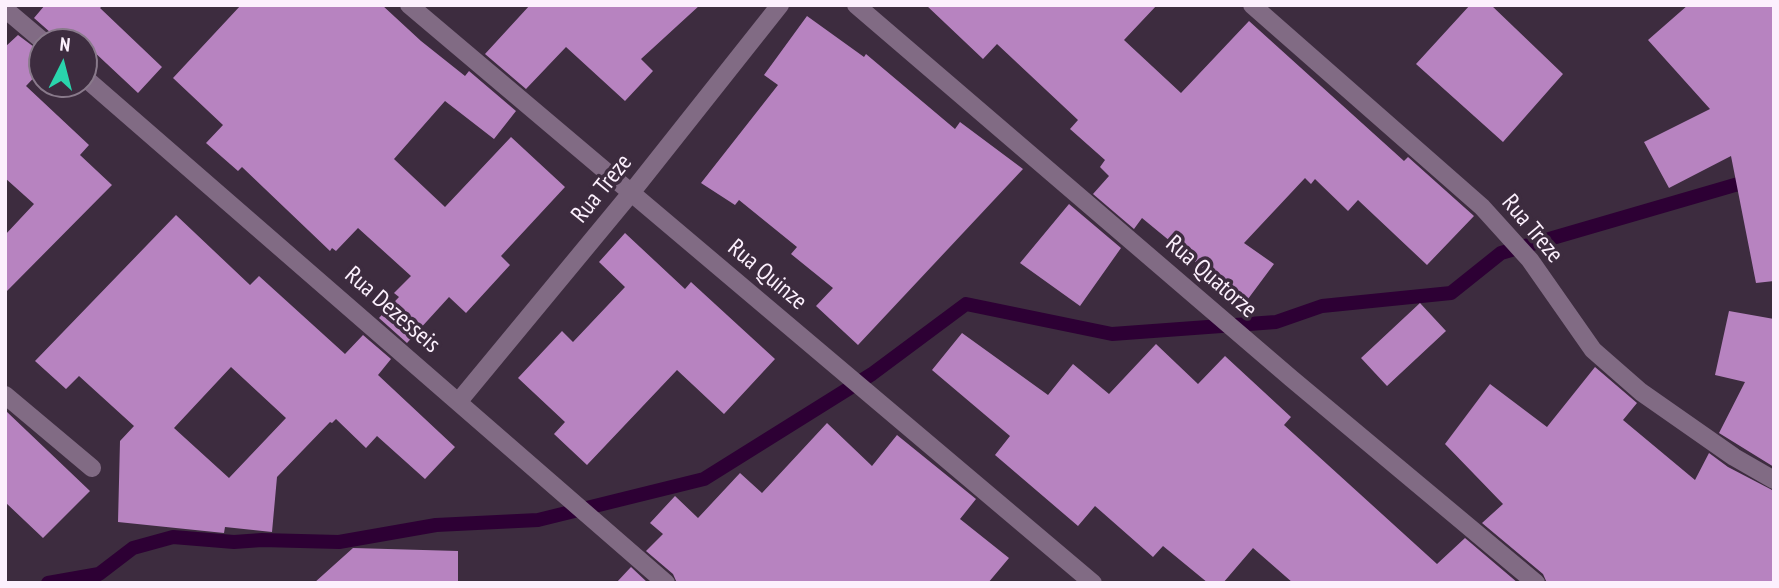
<!DOCTYPE html>
<style>
body{margin:0}
#map{position:relative;width:1779px;height:588px;overflow:hidden;background:#3d2c3f;font-family:"PT Sans Narrow",sans-serif}
canvas{display:block}
.frame{position:absolute;inset:0;border:7px solid #fcf0fd;pointer-events:none}
.north{position:absolute;left:28px;top:28px;width:70px;height:70px;box-sizing:border-box;background:#3d2c3f;border:2px solid #897a8b;border-radius:50%;rotate:6deg;font-size:19px;font-weight:700;line-height:28px;text-align:center;color:#fcf0fd}
.north::after{content:'';display:block;margin:auto;width:24px;height:32px;background:#2ad5ac;clip-path:polygon(50% 0,100% 100%,50% 72%,0 100%)}
</style>
<div id="map">
<canvas width="1779" height="588"></canvas>
<div class="frame"></div>
<div class="north">N</div>
</div>
<script>
const ctx = document.querySelector('canvas').getContext('2d');
ctx.lineJoin = 'round';
function shape(rows) {
  const path = new Path2D();
  for (const r of rows) {
    path.moveTo(r[0], r[1]);
    for (let i = 2; i < r.length; i += 2) path.lineTo(r[i], r[i + 1]);
  }
  return path;
}
function stroke(path, color, width, dash) {
  ctx.strokeStyle = color;
  ctx.lineWidth = width;
  ctx.lineCap = dash ? 'butt' : 'round';
  ctx.setLineDash(dash || []);
  ctx.stroke(path);
}
function fill(path, color) {
  ctx.fillStyle = color;
  ctx.fill(path, 'evenodd');
}
function write(font, color, halo, rows, align = 'center') {
  ctx.font = font + ' "PT Sans Narrow",sans-serif';
  ctx.lineWidth = 7;
  ctx.setLineDash([]);
  ctx.textBaseline = 'middle';
  ctx.strokeStyle = halo;
  ctx.fillStyle = color;
  for (const [text, x, y, turn = 0] of rows) {
    ctx.save();
    ctx.translate(x, y);
    ctx.rotate((+turn || 0) * Math.PI / 180);
    ctx.textAlign = isNaN(turn) ? turn : align;
    if (halo) ctx.strokeText(text, 0, 0);
    ctx.fillText(text, 0, 0);
    ctx.restore();
  }
}
stroke(shape([
 [48,583,99,574,133,548,173,537,234,542,262,540,339,542,436,525,538,520,704,479,872,374,966,304,1112,334,1276,322,1322,306,1451,293,1501,253,1752,180]
]), '#2d0034', 14);
fill(shape([
 [45,5,103,5,100,8,162,67,138,93,75,34,68,42,55,42,51,33,34,18],
 [241,5,382,5,421,41,465,76,469,71,516,111,494,139,445,101,394,159,445,207,511,137,565,187,501,256,510,265,466,313,449,297,407,343,379,318,399,297,394,293,411,276,358,228,336,251,332,248,330,251,242,167,238,171,206,143,223,125,173,78],
 [530,5,700,5,641,59,653,71,625,101,566,47,526,89,485,54],
 [926,5,1157,5,1124,40,1181,93,1249,21,1404,161,1408,157,1474,216,1427,265,1358,200,1348,211,1315,179,1311,184,1305,178,1244,243,1274,264,1245,303,1142,218,1134,229,1093,194,1109,176,1100,167,1105,160,1070,129,1078,120,997,44,983,59],
 [1470,5,1491,5,1563,74,1503,142,1416,64],
 [1688,5,1774,5,1774,281,1756,283,1731,156,1669,188,1644,142,1710,109,1648,40],
 [807,16,864,57,866,54,955,129,960,122,1023,169,858,345,816,306,833,288,791,254,797,247,739,200,735,205,701,183,778,85,764,75],
 [18,35,42,53,42,69,26,86,89,145,80,155,112,185,5,293,5,235,34,204,5,178,5,47],
 [1069,204,1121,248,1080,306,1020,263],
 [176,215,250,285,259,276,345,354,363,335,391,359,378,375,455,447,425,479,377,436,366,448,336,419,332,423,330,422,277,477,272,532,225,527,224,533,118,522,120,441,134,426,79,376,66,389,35,361],
 [231,367,286,418,229,478,174,428],
 [625,233,685,289,691,282,775,359,724,414,677,370,587,465,554,434,565,422,518,378,562,331,573,342,625,287,599,262],
 [1420,303,1446,331,1387,386,1361,358],
 [1729,311,1774,319,1774,467,1719,433,1745,382,1715,375],
 [962,333,1048,395,1073,364,1109,394,1156,344,1198,384,1225,356,1291,417,1284,425,1437,564,1465,538,1518,583,1293,583,1253,548,1223,583,1208,583,1163,546,1153,557,1095,506,1078,526,995,455,1010,436,932,370],
 [1595,367,1637,403,1623,420,1695,480,1709,453,1728,467,1774,491,1774,583,1547,583,1543,574,1482,523,1503,504,1445,444,1490,384,1547,427],
 [6,411,90,491,43,538,5,502],
 [827,423,872,466,897,435,976,499,960,519,1009,558,988,583,677,583,673,574,646,551,663,534,650,523,675,496,698,518,740,473,762,493],
 [353,548,458,551,458,583,314,583],
 [631,567,648,583,616,583]
]), '#b783c0');
stroke(shape([
 [409,5,1093,583],
 [856,5,1292,379,1536,583],
 [1252,5,1482,207,1530,260,1593,350,1641,392,1734,457,1774,480],
 [5,9,44,42],
 [84,77,666,583],
 [5,395,92,468],
 [459,401,631,193,780,5]
]), '#816b84', 18);
write('24px', '#fcf0fd', '#3d2c3f', [
 ["Rua Treze",602,189,-51],
 ["Rua Treze",1532,229,50],
 ["Rua Quinze",767,275,40],
 ["Rua Quatorze",1211,277,41],
 ["Rua Dezesseis",392,310,41]
]);
</script>
